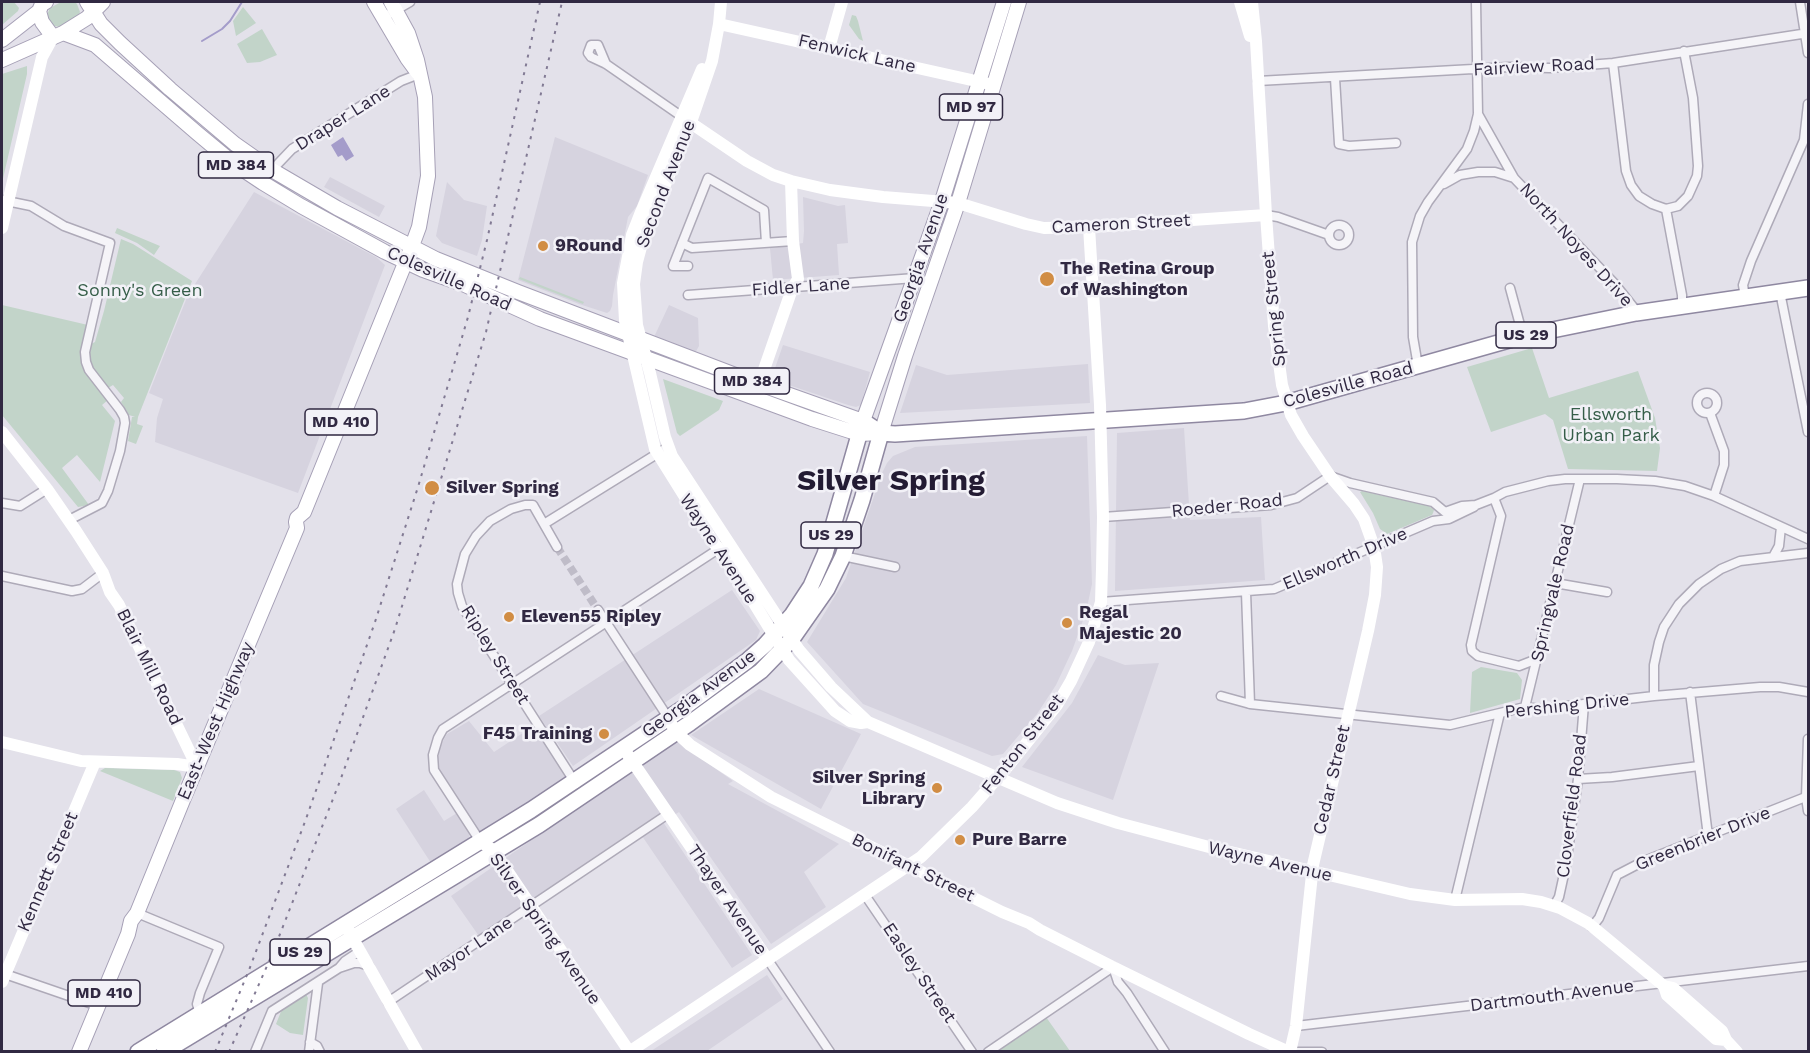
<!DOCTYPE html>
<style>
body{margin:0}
#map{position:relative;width:1810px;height:1053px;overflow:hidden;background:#e3e1ea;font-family:"Work Sans",sans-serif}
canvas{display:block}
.frame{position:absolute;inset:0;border:3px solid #312942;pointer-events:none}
</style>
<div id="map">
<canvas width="1810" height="1053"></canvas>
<div class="frame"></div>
</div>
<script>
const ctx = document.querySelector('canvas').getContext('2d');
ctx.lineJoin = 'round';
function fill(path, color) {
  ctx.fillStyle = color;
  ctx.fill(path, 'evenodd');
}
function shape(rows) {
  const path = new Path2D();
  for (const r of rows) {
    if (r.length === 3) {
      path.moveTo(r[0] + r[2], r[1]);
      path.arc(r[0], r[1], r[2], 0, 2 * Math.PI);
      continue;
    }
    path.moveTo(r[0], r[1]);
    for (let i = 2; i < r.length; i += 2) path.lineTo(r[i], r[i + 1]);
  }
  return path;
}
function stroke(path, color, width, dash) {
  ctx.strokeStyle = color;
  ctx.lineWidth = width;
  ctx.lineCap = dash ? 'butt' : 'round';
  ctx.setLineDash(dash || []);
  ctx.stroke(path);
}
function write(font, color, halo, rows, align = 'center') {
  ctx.font = font + ' "Work Sans",sans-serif';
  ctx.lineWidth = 5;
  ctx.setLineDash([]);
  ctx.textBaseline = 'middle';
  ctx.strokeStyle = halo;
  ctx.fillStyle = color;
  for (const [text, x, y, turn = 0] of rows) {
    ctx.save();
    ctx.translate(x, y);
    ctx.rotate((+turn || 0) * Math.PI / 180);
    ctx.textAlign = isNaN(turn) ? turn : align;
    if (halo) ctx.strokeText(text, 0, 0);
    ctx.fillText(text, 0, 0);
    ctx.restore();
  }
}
fill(shape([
 [555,137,648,175,637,206,628,217,613,295,612,306,610,311,607,313,579,304,518,280],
 [330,177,385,206,379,217,324,187],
 [447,182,464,200,487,206,482,240,477,256,442,243,436,236],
 [254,192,376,257,385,265,298,493,155,442,157,418,163,399,149,393,171,337,188,295],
 [803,197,838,206,845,205,848,243,837,244,839,275,773,280,770,248,803,243,804,231],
 [669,305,698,318,699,346,695,353,654,337],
 [783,345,870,372,861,405,856,407,848,405,774,380,773,374],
 [1088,364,1090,403,900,413,916,365,947,375],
 [1184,428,1190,520,1261,517,1265,580,1115,591,1117,433],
 [1087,436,1092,584,1086,612,1072,651,1056,685,1037,714,1003,754,992,756,863,704,807,642,846,578,882,473,887,463,893,456,915,447],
 [732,590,760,631,756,640,573,766,539,716],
 [1098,655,1125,665,1159,663,1113,800,1022,767,1072,703],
 [759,689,861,734,821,809,691,735],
 [469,721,494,752,535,725,567,775,566,779,536,799,479,833,437,770,439,748,447,734],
 [675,740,733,781,728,784,839,844,804,872,826,907,771,944,679,812,663,822,752,955,732,968,642,836,481,939,451,896],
 [424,790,444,821,457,813,470,834,469,838,431,863,396,809],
 [767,975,783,999,707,1051,651,1051]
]), '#d6d3df');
fill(shape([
 [2,2,14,2,19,8,18,11,2,25],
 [61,2,75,2,77,4,80,12,78,16,60,27,54,26,48,21,46,17,50,8],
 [243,7,256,23,236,36,233,21],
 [852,15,856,16,858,21,863,41,859,39,849,25],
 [262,29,277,55,260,62,247,63,237,44],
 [27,66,27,74,2,183,2,74],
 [117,228,160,246,154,255,137,243,115,233],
 [121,239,133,244,192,281,138,417,137,424,143,426,136,444,128,441,132,417,135,417,129,415,121,402,124,398,113,385,108,388,97,376,90,364,89,352,91,344,95,342,104,311],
 [520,277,584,302,583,304,519,279],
 [2,305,88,325,82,358,84,370,108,400,102,405,115,421,100,482,77,455,62,468,89,505,78,507,2,415],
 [1532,348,1549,398,1638,371,1655,418,1660,448,1657,471,1568,469,1553,420,1545,414,1491,432,1467,367],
 [663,379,723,401,719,410,680,436,677,433],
 [1362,491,1429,506,1434,510,1433,513,1432,515,1387,534,1380,529,1373,513,1360,492],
 [1481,667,1517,673,1522,680,1520,699,1470,713,1472,672],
 [105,768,174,770,180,772,182,778,173,801,100,771],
 [296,990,305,992,308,998,303,1035,290,1033,276,1024,284,1004],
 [1046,1017,1070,1051,996,1052]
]), '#c2d4c9');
fill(shape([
 [343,137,354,156,346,161,342,155,338,157,331,145]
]), '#a49cca');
stroke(shape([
 [202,41,222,29,230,21,242,2]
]), '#a49cca', 2);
stroke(shape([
 [557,547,598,610]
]), '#bfbcc8', 8, [8, 4]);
const street = shape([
 [1800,2,1808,53],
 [384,17,410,2],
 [1613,63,1626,171,1631,185,1639,196,1652,204,1666,209],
 [606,64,598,45,591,45,588,53,591,57,606,64,681,116],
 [1335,78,1339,144,1349,146,1396,143],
 [1258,81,1509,67,1550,68,1613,63,1808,33],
 [1478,114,1514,178,1614,283,1634,308,1636,313],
 [272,170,292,149,401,81,419,74],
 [1444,184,1460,175,1478,172,1495,172,1514,178],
 [2,200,31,206,64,226,110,243,85,352,86,362,89,370,120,410,124,417,125,423,120,451,108,491,102,503,69,520],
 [1666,209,1678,206,1688,196,1697,176,1698,166,1693,98,1684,51],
 [1666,209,1682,295,1682,305],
 [1266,215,1278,217,1329,235],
 [1339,235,10],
 [682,243,692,248,793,241],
 [688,266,673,266,708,178,764,210,766,243],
 [1510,288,1523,336],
 [1780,292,1808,432],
 [688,295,915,278],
 [1745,297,1743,285,1751,261,1804,140,1808,104],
 [1418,366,1413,337,1412,242,1420,216,1428,202,1467,149,1474,131,1478,114,1476,2],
 [1707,403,10],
 [1710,413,1724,451,1724,465,1714,496],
 [1494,498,1501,516,1471,645,1472,651,1478,656,1519,666,1537,659],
 [2,503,20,506,47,489],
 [1103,517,1271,505,1297,498,1330,476,1350,483,1433,502,1445,512,1462,506,1476,505,1494,498,1505,492,1548,481,1565,479,1617,479,1655,481,1685,486,1714,496,1808,539],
 [544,524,668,447],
 [557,547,533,505,525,505,511,509,490,521,476,536,465,554,457,584,458,593,462,606,576,784],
 [843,556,895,567],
 [1773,557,1779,546,1781,527],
 [2,576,72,591,82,589,103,573],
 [1555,583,1607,592],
 [1246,592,1250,704],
 [1101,602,1274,589,1433,521,1449,519,1474,507],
 [598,610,669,719],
 [1690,692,1708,836],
 [1221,696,1250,704,1450,725,1525,707,1540,709,1654,696,1760,687,1779,687,1808,692],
 [1654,696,1654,665,1659,642,1664,627,1679,604,1699,584,1721,569,1740,561,1808,553],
 [1525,707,1580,479],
 [1808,739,1806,797,1808,811],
 [1578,779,1612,777,1699,766],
 [480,841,434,770,433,755,438,738,443,729,723,546],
 [865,895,972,1052],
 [1455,900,1500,713],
 [1554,906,1559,897,1566,865,1578,779,1584,704],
 [137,913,219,947,200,993,197,1004,200,1014],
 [1592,927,1599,918,1617,875,1644,861,1808,796],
 [768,960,830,1052],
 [339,968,345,961,360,951],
 [5,974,98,1006],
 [388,1002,668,814],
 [1296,1026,1808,966],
 [310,1042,317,1046,320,1052],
 [255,1052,272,1011,339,968,354,963,360,963,369,966],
 [309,1052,318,983],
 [988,1052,1113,967,1118,982,1127,993,1165,1052],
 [1297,1052,1322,1052]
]);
const primary = shape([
 [46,2,42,4,39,11,42,22,53,37],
 [87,2,101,24,120,43,170,89,235,144,272,170,337,208,436,259,518,292,759,384,863,421,942,201,1004,2],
 [374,2,407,58,418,73],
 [63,33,95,45,197,133,233,163,263,183,301,206,385,252,423,270,465,285,540,319,812,419,859,434,881,433,905,356,958,203,1019,2],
 [2,40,39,11],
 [2,60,63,33,87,18,103,2],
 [79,1052,128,934,131,921,137,913,183,800,297,528,296,522,297,518,304,512,412,246,419,227,428,176,425,97,417,60,408,33,391,2]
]);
const highway = shape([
 [138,1052,531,810,682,709,747,661,765,645,792,615,811,586,825,554,863,421,881,433,895,434,1244,411,1286,403,1523,336,1636,313,1808,288],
 [164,1052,539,825,690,723,761,671,792,639,827,589,843,556,862,500,881,433]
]);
stroke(street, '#aeaab8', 11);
stroke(primary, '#a6a0b6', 16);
stroke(highway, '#8f88a1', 18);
stroke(street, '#f5f4f8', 8);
stroke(shape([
 [721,2,719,24,712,61,691,122,644,236,637,262,634,284,637,325,650,373,665,437,672,456,799,650,831,687,868,722,1057,803,1118,823,1209,847,1410,894,1455,900,1522,899,1541,902,1560,908,1588,923,1664,986,1673,988,1722,1031,1726,1040,1737,1052],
 [1240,2,1250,36],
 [1252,2,1256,41,1266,215,1274,326,1282,385,1291,415,1303,436,1330,476,1354,504,1364,519,1374,547,1377,567,1375,595,1368,631,1313,865,1296,1026,1290,1052],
 [719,24,994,85],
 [829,48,842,2],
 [702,69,641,212,632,235,623,283,625,321,655,449,710,537,743,585,789,660,835,711,850,721,861,723,868,722],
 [685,119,747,161,773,175,791,181,830,190,883,197,958,203,1026,224,1044,228,1089,227,1266,215],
 [2,228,42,57,53,37],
 [759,384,792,289,798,279,793,241,791,181],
 [2,432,47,489,76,531,103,573,110,592,119,605,197,767],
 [672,725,676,732,690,745,771,797,1002,912,1029,923,1040,930,1113,967,1249,1034,1289,1052],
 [2,742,81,761,177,764,197,767],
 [628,755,768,960],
 [480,841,494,851,629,1051],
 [348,930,417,1052],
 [2,982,95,762],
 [1664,986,1667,995,1716,1039,1726,1040],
 [629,1052,921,857,972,807,1008,766,1057,705,1071,681,1089,642,1101,602,1102,569,1103,517,1100,405,1089,227]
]), '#fff', 12);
stroke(primary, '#fff', 14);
stroke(highway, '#fff', 15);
stroke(shape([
 [215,1052,249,970,306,819,375,622,418,487,468,317,487,240,540,2],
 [229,1052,271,957,340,781,395,629,486,332,562,2]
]), '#827a94', 2, [3, 6]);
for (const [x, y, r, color] of [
 [543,246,6,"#d18d44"],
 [1047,279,8,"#d18d44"],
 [432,488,8,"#d18d44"],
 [509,617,6,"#d18d44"],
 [1067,623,6,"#d18d44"],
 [604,734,6,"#d18d44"],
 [937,788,6,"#d18d44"],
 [960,840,6,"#d18d44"]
]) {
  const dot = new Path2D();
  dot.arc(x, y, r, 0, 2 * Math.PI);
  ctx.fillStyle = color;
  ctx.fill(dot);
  stroke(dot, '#f2f1f7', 2);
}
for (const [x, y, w] of [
 [971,107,63],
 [236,165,75],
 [1526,335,60],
 [752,381,75],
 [341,422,72],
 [831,535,60],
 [300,952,60],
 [104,993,72]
]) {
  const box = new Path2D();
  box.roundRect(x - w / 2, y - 13, w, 26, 4.5);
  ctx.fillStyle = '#f2f1f7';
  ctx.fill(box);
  stroke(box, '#312942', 1.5);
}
write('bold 16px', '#312942', null, [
 ["MD 97",971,107],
 ["MD 384",236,165],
 ["US 29",1526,335],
 ["MD 384",752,381],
 ["MD 410",341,422],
 ["US 29",831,535],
 ["US 29",300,952],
 ["MD 410",104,993]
]);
write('18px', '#312942', '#f2f1f7', [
 ["Fenwick Lane",857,54,13],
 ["Fairview Road",1534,67,-3],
 ["Draper Lane",343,118,-32],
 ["Second Avenue",666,184,-69],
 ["Cameron Street",1121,224,-3],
 ["North Noyes Drive",1576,245,48],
 ["Georgia Avenue",921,258,-71],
 ["Colesville Road",449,279,24],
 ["Fidler Lane",801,287,-4],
 ["Spring Street",1274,309,-96],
 ["Colesville Road",1348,385,-15],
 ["Roeder Road",1227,506,-6],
 ["Wayne Avenue",718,549,57],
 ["Ellsworth Drive",1345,559,-23],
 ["Springvale Road",1553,593,-77],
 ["Ripley Street",495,655,58],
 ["Blair Mill Road",149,667,64],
 ["Georgia Avenue",699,694,-36],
 ["Pershing Drive",1567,706,-6],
 ["East-West Highway",216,721,-67],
 ["Fenton Street",1023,744,-52],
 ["Cedar Street",1332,780,-77],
 ["Cloverfield Road",1572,806,-83],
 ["Greenbrier Drive",1703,839,-22],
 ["Wayne Avenue",1270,862,13],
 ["Bonifant Street",913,868,26],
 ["Kennett Street",48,872,-67],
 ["Thayer Avenue",727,900,56],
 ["Silver Spring Avenue",545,929,55],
 ["Mayor Lane",469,949,-34],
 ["Easley Street",919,973,56],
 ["Dartmouth Avenue",1552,996,-7]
]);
write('bold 18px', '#312942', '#f2f1f7', [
 ["9Round",555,246],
 ["The Retina Group",1060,269],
 ["of Washington",1060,290],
 ["Silver Spring",446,488],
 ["Regal",1079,613],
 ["Majestic 20",1079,634],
 ["Eleven55 Ripley",521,617],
 ["F45 Training",592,734,"right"],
 ["Silver Spring",925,778,"right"],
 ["Library",925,799,"right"],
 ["Pure Barre",972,840]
], 'left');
write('18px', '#365e49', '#f2f1f7', [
 ["Sonny's Green",140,291],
 ["Ellsworth",1611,415],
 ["Urban Park",1611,436]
]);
write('bold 30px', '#231b33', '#f2f1f7', [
 ["Silver Spring",891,481]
]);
</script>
